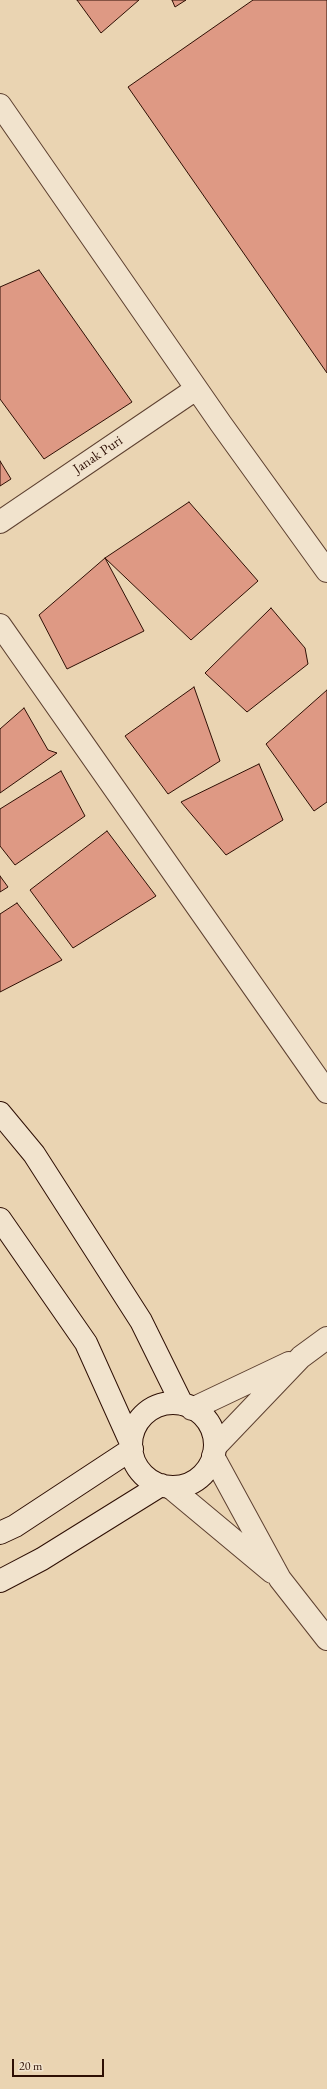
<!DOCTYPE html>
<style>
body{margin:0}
#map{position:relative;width:327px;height:2089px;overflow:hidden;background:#ead4b2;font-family:"EB Garamond",serif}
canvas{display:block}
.scale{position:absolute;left:12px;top:2059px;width:92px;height:18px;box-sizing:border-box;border:2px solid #2e0f04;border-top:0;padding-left:5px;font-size:12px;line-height:14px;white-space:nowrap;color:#2e0f04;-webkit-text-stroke:3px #f1e3cd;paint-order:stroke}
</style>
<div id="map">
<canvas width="327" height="2089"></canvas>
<div class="scale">20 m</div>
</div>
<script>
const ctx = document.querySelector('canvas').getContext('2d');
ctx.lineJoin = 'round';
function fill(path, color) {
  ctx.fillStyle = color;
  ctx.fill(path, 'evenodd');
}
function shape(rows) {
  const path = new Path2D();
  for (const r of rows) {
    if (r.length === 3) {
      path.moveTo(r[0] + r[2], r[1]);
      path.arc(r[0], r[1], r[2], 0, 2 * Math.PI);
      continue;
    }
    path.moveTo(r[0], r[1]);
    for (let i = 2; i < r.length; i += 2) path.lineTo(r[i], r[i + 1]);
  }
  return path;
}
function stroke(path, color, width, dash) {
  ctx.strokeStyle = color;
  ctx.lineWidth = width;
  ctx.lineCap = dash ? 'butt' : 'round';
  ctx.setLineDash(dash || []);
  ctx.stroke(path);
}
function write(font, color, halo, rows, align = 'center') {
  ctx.font = font + ' "EB Garamond",serif';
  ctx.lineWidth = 3;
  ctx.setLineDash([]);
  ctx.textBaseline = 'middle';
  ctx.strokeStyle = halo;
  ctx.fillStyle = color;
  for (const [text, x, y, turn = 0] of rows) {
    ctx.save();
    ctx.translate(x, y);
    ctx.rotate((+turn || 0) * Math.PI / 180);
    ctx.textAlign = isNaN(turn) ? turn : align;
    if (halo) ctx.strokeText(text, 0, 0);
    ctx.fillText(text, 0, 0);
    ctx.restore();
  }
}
const building = shape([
 [77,0,139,0,101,33,77,0],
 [172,0,186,0,175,7,172,0],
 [253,0,327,0,327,373,128,87,253,0],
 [39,270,132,402,44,459,0,399,0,287,39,270],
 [0,461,11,479,0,486,0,461],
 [189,502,258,581,191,640,105,558,189,502],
 [105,558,144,631,67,669,39,615,105,558],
 [271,608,305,648,308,664,247,712,205,673,271,608],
 [194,687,220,761,168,794,125,736,194,687],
 [327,690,327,802,314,811,266,744,327,690],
 [24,708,48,750,57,753,0,793,0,729,24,708],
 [259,764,283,820,226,855,181,802,259,764],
 [61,771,85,816,15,865,0,846,0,809,61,771],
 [107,831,156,896,73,948,30,890,107,831],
 [0,876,8,887,0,892,0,876],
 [17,903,62,960,0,992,0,914,17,903]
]);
fill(building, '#de9984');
stroke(building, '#2e0f04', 1);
const street = shape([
 [0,105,221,424,327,571],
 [0,522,196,389],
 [0,625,327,1092],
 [192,1409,289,1363],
 [215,1447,301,1357,327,1338],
 [213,1456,280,1579,327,1639],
 [170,1487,272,1572]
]);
const secondary = shape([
 [0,1113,34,1154,141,1321,182,1404],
 [0,1219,86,1343,131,1443],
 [173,1445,42],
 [0,1533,15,1526,132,1449],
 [0,1581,42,1559,161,1485]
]);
stroke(street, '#5d4030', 24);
stroke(secondary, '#2e0f04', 24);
stroke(street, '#f1e3cd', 22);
stroke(secondary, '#f1e3cd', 22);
write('14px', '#2e0f04', '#f1e3cd', [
 ["Janak Puri",98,455,-34]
]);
</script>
